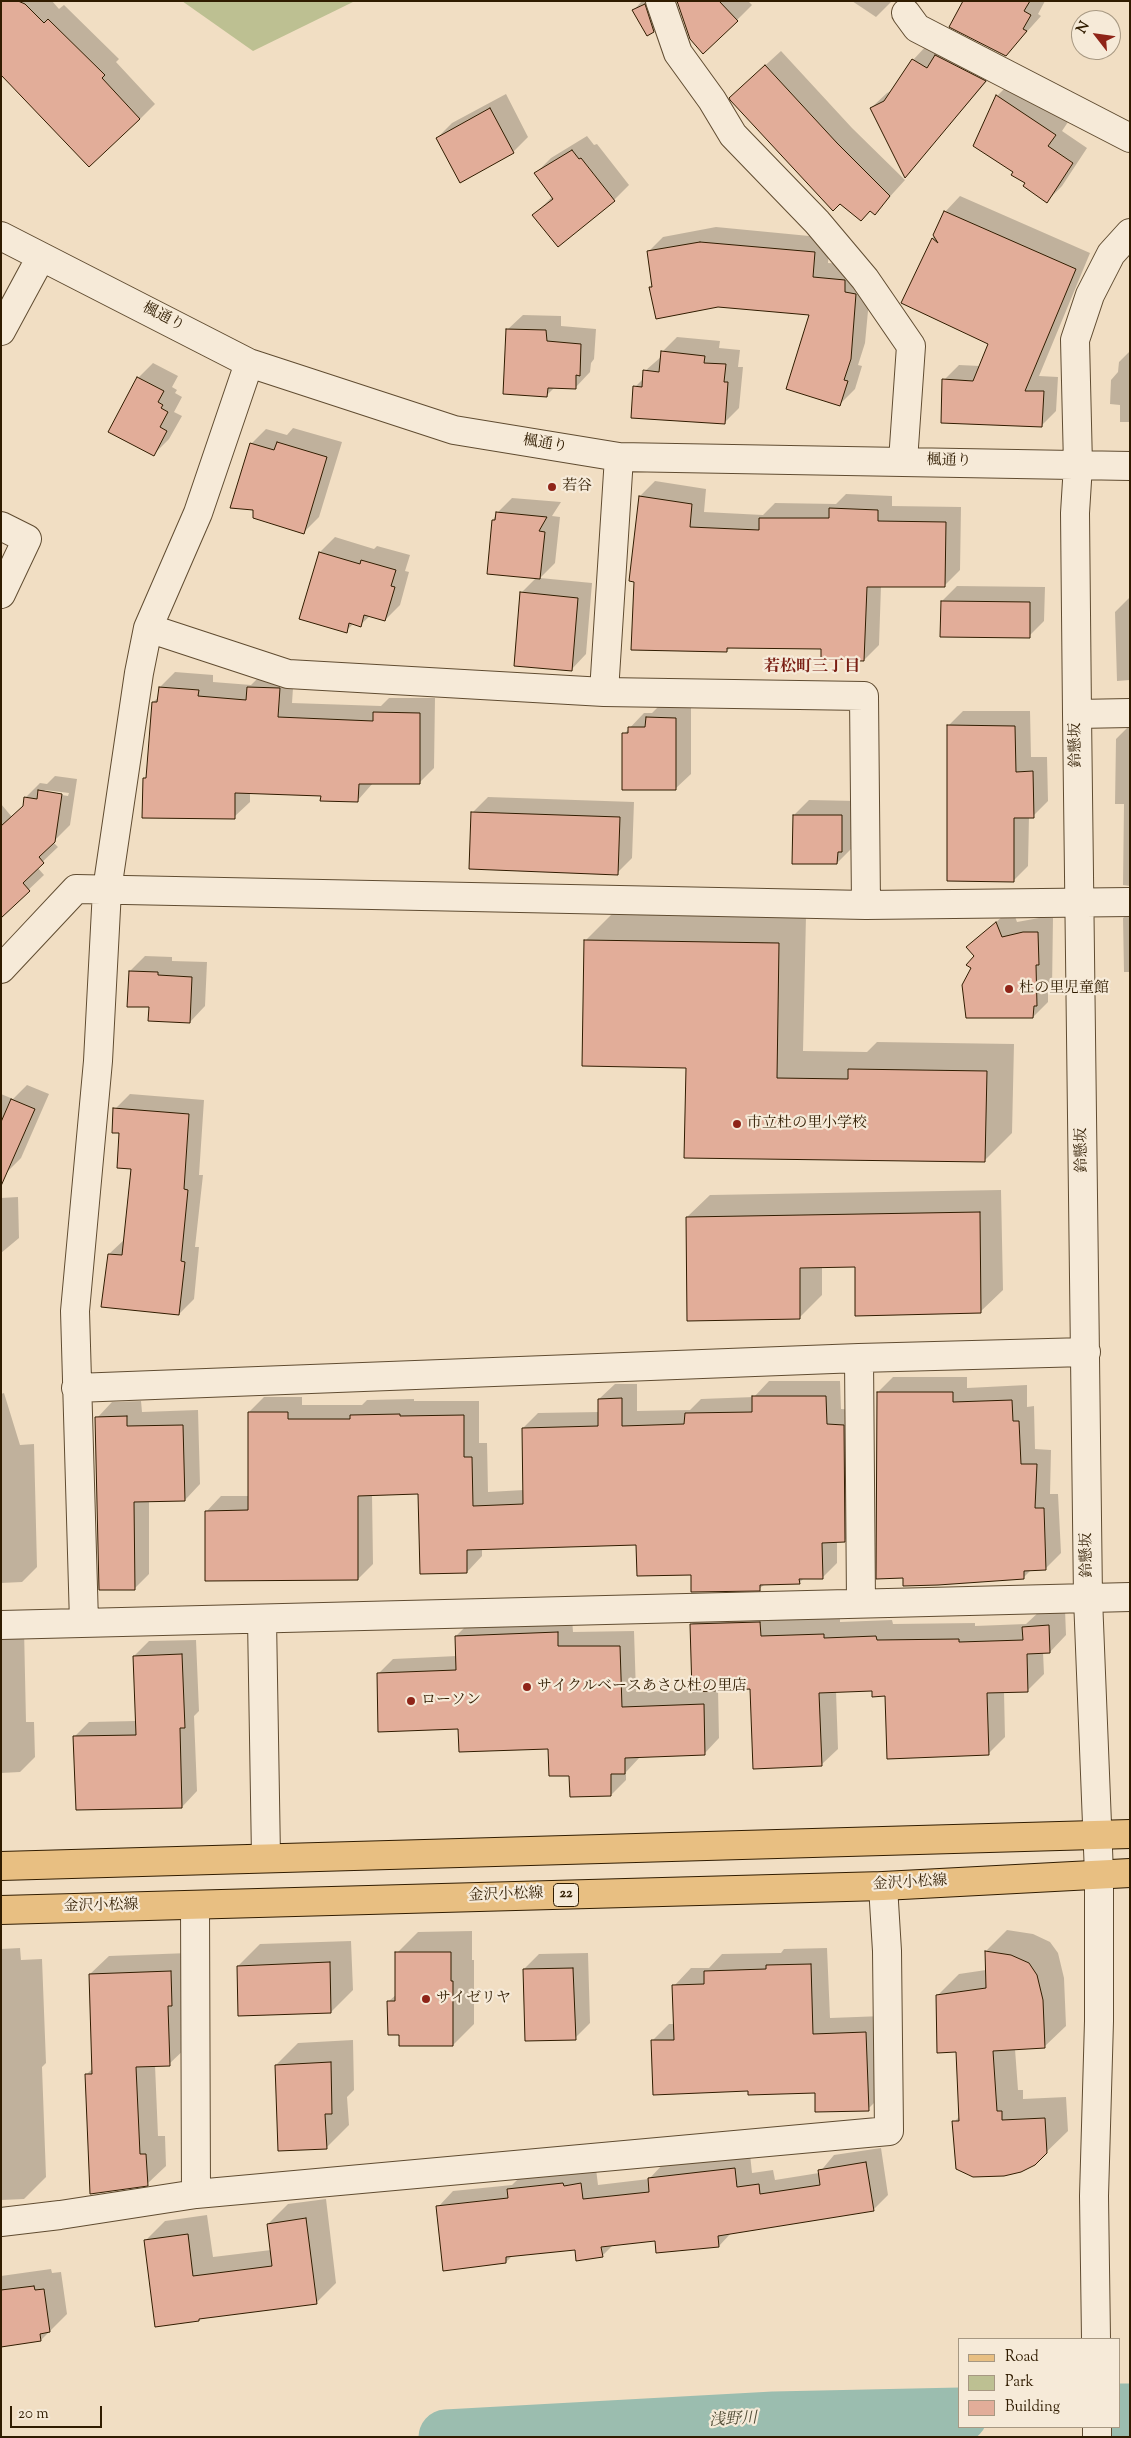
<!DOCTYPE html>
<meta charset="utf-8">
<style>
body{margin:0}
#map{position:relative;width:1131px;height:2438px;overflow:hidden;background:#f1dec3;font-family:"Sorts Mill Goudy",serif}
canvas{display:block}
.frame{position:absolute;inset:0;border:2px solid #301c00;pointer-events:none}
.legend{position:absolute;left:958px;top:2338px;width:162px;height:90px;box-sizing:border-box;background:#f6ead8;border:1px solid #a79882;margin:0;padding:6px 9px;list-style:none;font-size:15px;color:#301c00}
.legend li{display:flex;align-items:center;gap:10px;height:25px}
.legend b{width:25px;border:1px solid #a79882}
.north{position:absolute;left:1071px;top:10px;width:50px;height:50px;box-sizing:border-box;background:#f6ead8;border:1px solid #a79882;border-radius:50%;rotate:300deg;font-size:14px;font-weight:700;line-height:20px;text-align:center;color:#301c00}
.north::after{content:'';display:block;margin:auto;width:18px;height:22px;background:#8f2418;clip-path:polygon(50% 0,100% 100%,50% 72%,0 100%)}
.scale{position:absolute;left:10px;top:2406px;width:92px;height:22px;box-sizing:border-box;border:2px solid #301c00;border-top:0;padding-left:6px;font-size:15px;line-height:18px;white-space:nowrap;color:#301c00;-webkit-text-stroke:4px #f6ead8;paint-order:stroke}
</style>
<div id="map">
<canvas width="1131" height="2438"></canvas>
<div class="frame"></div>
<ul class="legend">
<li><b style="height:6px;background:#e8bf82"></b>Road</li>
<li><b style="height:14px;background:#bdc092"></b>Park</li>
<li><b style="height:14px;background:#e2ad99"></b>Building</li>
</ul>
<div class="north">N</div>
<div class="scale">20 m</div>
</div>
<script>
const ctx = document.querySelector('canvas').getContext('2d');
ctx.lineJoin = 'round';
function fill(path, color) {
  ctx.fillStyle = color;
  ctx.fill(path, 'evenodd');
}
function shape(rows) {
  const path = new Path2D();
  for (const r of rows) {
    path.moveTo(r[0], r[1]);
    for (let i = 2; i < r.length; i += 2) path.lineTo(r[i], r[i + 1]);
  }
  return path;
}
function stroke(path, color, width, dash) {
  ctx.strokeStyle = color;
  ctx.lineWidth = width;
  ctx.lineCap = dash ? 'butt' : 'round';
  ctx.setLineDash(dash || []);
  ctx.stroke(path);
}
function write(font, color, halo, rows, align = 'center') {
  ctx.font = font + ' "Sorts Mill Goudy","Noto Serif JP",serif';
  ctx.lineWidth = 4.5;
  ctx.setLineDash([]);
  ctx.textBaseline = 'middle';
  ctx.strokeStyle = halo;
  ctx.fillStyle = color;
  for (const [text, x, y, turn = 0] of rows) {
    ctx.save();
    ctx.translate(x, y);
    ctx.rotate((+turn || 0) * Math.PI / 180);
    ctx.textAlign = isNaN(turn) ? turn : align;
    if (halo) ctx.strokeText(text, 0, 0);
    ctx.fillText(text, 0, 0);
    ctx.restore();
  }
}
fill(shape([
 [182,1,355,1,253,51]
]), '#bdc092');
fill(shape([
 [1,1,52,1,59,9,64,5,119,59,116,62,155,104,140,119],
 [642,1,664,1,669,16,653,31,634,10],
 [677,1,748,1,752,5,737,20,691,39],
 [852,1,892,1,876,17],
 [965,1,1045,1,1038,14,1041,16,1006,55],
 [928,44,1000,66,905,176,871,108,887,93,893,90,913,60],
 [781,51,852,128,905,180,875,213,871,210,861,220,746,83],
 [1012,81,1070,119,1062,131,1087,148,1062,186,1047,201,1015,172,997,96],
 [506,94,528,137,513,152,437,138,452,123],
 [587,136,594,145,597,144,629,185,614,200,534,215,553,196,536,173,551,158],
 [960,196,1090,253,1039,376,1058,377,1056,411,1041,426,944,380,959,365,980,366,989,343,902,303,945,212],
 [716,227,830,238,828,263,860,265,871,279,865,343,858,365,862,366,855,389,840,404,811,314,650,288,653,285,648,252,663,237],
 [523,315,561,316,561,326,596,329,594,359,591,363,590,372,575,388,555,387,547,395,507,330],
 [677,337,720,341,719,348,740,350,738,367,743,367,739,408,724,423,635,387,644,378,645,371,662,356,662,352],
 [1130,351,1130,422,1120,422,1120,405,1110,404,1111,380,1118,372,1119,362],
 [153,363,178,376,172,387,177,390,175,393,182,397,174,412,182,416,169,439,154,454,138,378],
 [293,428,342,442,319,517,304,532,251,444,266,429,287,435],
 [655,481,706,489,704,512,763,515,775,503,836,504,846,494,892,496,892,506,961,507,960,570,945,585,881,586,879,645,864,660,822,647,731,647,727,651,635,580,630,580,640,496],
 [512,498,561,502,552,516,560,517,555,563,540,578,592,583,586,654,571,670,521,593,536,578,493,520,497,513],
 [335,537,374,549,377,546,410,555,405,571,409,572,400,605,385,620,370,616,360,625,354,623,346,631,320,552],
 [957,586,1045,587,1044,621,1029,636,942,601],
 [1130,597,1130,680,1117,681,1115,612],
 [175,672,213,675,213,682,251,685,263,673,294,673,292,703,381,706,389,698,435,698,434,768,419,783,373,783,358,800,322,795,250,792,250,802,234,817,145,779,148,775,153,702,159,697,160,687],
 [662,703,691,703,691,774,675,789,624,734,644,713,652,713],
 [963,711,1030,711,1031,757,1047,757,1048,801,1033,816,1029,816,1028,866,1013,881,948,726],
 [1130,725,1130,886,1123,885,1124,804,1115,804,1116,739],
 [55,776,77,779,70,825,53,842,58,847,37,867,44,875,1,916,1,804,12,817,24,806,25,798,40,783,47,784],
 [45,790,69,793,68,796,43,792],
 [488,797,634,802,632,858,617,873,473,812],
 [809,800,857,801,852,848,837,863,794,815],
 [1012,908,1017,922,1039,918,1053,918,1052,989,1048,993,1048,1002,1033,1017,973,968,976,956,968,947],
 [1130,912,1130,972,1124,972,1123,918],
 [613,913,806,916,803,1051,867,1052,877,1042,1014,1044,1012,1133,985,1160,687,1066,586,940],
 [145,956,172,957,172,961,207,962,205,1006,190,1022,150,1006,130,971],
 [27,1085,49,1094,21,1158,6,1173,1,1171,1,1094,13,1099],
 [130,1094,204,1100,199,1175,203,1175,195,1247,199,1247,194,1299,179,1314,109,1254,125,1239,132,1168,115,1109],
 [1001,1190,1003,1290,980,1312,856,1265,822,1266,822,1295,800,1317,687,1217,710,1195],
 [18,1197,19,1238,1,1253,1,1198],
 [893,1377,967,1377,967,1388,1027,1385,1027,1407,1034,1406,1035,1449,1051,1450,1050,1494,1058,1494,1061,1553,1046,1568,1032,1569,1024,1577,904,1576,878,1392],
 [769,1381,840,1381,841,1409,859,1410,859,1526,844,1541,837,1541,837,1563,822,1578,804,1578,799,1583,765,1584,759,1589,693,1574,637,1544,482,1548,482,1556,467,1572,419,1493,372,1494,373,1564,358,1579,206,1512,221,1496,249,1496,249,1412,264,1397,302,1397,302,1405,362,1405,367,1400,414,1399,414,1401,479,1401,479,1443,487,1443,488,1492,524,1490,523,1428,538,1413,600,1412,599,1399,615,1384,637,1384,637,1411,690,1410,701,1399,754,1397],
 [4,1393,20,1445,34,1444,37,1567,22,1582,1,1583,1,1394],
 [141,1401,142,1412,198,1410,200,1484,185,1500,149,1500,149,1574,134,1589,97,1418,112,1402],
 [777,1606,777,1620,840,1618,840,1622,892,1620,893,1624,975,1623,975,1626,1026,1624,1040,1611,1065,1609,1066,1635,1050,1652,1043,1652,1044,1674,1027,1691,1004,1692,1005,1737,988,1754,873,1689,836,1691,838,1749,821,1765,752,1688,718,1689,719,1738,704,1754,640,1757,626,1772,626,1780,611,1795,570,1774,549,1747,459,1728,378,1674,393,1659,457,1656,456,1636,471,1621,572,1618,573,1632,634,1631,636,1692,693,1690,692,1624,708,1607],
 [24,1628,26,1722,34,1722,35,1757,20,1772,1,1773,1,1629],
 [196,1640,199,1711,194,1716,197,1791,182,1807,74,1737,89,1722,136,1721,134,1656,149,1641],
 [1007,1930,1033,1934,1050,1942,1058,1953,1064,1978,1066,2026,1044,2047,1015,2049,1018,2090,1023,2090,1023,2099,1066,2097,1068,2131,1034,2164,954,2122,960,2116,957,2051,937,1996,959,1974,986,1970,986,1951],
 [472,1931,472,1960,474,1960,474,2024,453,2045,400,2034,389,2001,397,1994,397,1953,418,1932],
 [351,1941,353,1990,331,2012,238,1966,260,1944],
 [20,1948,21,1960,42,1959,46,2063,42,2067,46,2177,24,2199,1,2200,1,1949],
 [827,1948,830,2018,883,2016,885,2092,868,2109,816,2092,749,2090,652,2041,669,2024,675,2024,674,1986,691,1968,709,1968,722,1954,781,1953,784,1949],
 [189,1953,188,2046,169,2064,155,2065,158,2136,165,2136,166,2166,147,2184,86,2075,93,2068,90,1974,109,1956],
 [588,1953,590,2023,575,2038,524,1969,539,1954],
 [353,2040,354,2090,347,2097,349,2125,326,2148,276,2065,298,2043],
 [881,2148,888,2195,873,2210,732,2232,719,2246,656,2239,614,2244,602,2256,576,2248,513,2255,506,2262,438,2207,453,2191,512,2185,523,2174,596,2169,598,2185,649,2179,664,2163,750,2154,752,2173,773,2170,775,2180,819,2173,834,2155],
 [326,2199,336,2283,316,2303,201,2317,199,2320,146,2240,165,2221,207,2215,213,2257,271,2250,268,2224,288,2204],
 [51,2269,52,2273,61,2272,67,2314,41,2340,1,2345,1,2276]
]), '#0003');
stroke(shape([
 [1120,2411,1130,2411],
 [446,2437,774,2419,960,2415]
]), '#9bbdaf', 55);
const building = shape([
 [1,1,18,1,25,4,44,23,48,19,105,75,102,78,140,119,89,167,1,75,1,1],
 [677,1,719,1,738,21,703,54,690,39,677,1],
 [963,1,1030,1,1024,11,1031,15,1023,29,1027,31,1006,56,949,27,963,1],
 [645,4,654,32,647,36,632,10,645,4],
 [935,55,986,81,905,178,870,108,884,101,912,59,927,68,935,55],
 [765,65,837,143,890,196,875,215,870,211,861,221,840,204,833,211,730,100,729,98,765,65],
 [996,95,1056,135,1048,146,1073,163,1047,203,1023,186,1025,183,1011,175,1013,172,973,146,996,95],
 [490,108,514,153,460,183,436,138,490,108],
 [572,150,579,159,581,158,615,201,558,247,532,215,553,199,534,173,572,150],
 [944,211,1076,269,1025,391,1044,391,1042,427,941,423,942,379,973,381,988,344,901,303,932,238,938,243,933,235,944,211],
 [700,242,815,252,813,277,845,280,845,292,856,294,851,359,844,380,848,381,840,406,786,389,809,315,718,307,656,319,649,287,652,287,647,251,700,242],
 [506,329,546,330,547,341,581,344,580,376,576,375,576,389,548,388,547,397,503,394,506,329],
 [661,351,705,356,704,363,726,364,724,382,728,382,725,424,631,418,633,386,642,387,643,370,659,372,661,351],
 [137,377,164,391,158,402,163,405,161,408,168,412,160,427,167,431,154,456,108,432,137,377],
 [277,442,327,457,304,534,253,518,253,510,230,508,250,443,274,450,277,442],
 [639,496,692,504,690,527,759,530,759,518,829,518,829,508,878,510,878,521,946,522,945,587,867,587,864,661,821,660,821,649,727,648,727,652,631,650,634,582,629,581,639,496],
 [496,512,547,517,539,531,545,532,540,579,487,574,492,520,495,520,496,512],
 [319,552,360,564,361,560,396,570,391,586,395,587,385,621,364,615,361,627,349,623,347,633,299,619,319,552],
 [520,592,578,598,572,671,514,666,520,592],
 [941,601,1030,602,1030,638,940,637,941,601],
 [159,687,199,690,198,696,246,700,247,687,280,688,278,717,373,721,373,712,420,713,420,784,359,784,358,802,320,801,321,796,235,793,235,819,142,818,143,778,146,778,152,702,157,702,159,687],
 [646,717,676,718,676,790,622,790,622,733,628,733,628,727,645,727,646,717],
 [947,725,1015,726,1016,772,1033,771,1034,818,1014,818,1014,882,947,881,947,725],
 [38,790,62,794,55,842,39,857,44,863,23,883,30,891,1,918,1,826,23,806,24,797,37,799,38,790],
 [471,812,620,817,618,875,469,869,471,812],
 [793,815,842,815,842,852,838,852,837,864,792,864,793,815],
 [996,922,1002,937,1023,932,1038,932,1039,965,1036,965,1037,1006,1034,1006,1033,1018,966,1018,962,985,971,968,966,965,974,956,966,947,996,922],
 [584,940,779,943,777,1078,848,1079,848,1069,987,1071,985,1162,684,1158,686,1068,582,1066,584,940],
 [129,971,158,972,158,975,192,977,190,1023,148,1021,149,1007,127,1007,129,971],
 [11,1099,35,1109,1,1186,1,1122,11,1099],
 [113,1108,189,1114,184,1189,188,1190,181,1261,185,1262,179,1315,101,1307,108,1254,122,1255,131,1169,117,1168,119,1133,112,1133,113,1108],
 [980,1212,981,1313,855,1316,855,1267,800,1268,800,1319,687,1321,686,1217,980,1212],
 [877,1392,953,1392,953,1402,1012,1400,1013,1421,1019,1421,1021,1464,1037,1464,1035,1508,1044,1508,1046,1570,1024,1571,1024,1579,938,1585,903,1586,903,1578,876,1579,877,1392],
 [752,1396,826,1396,827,1424,844,1425,845,1542,822,1543,823,1579,799,1579,800,1584,760,1585,760,1591,691,1592,691,1575,637,1576,636,1545,467,1550,467,1573,420,1574,418,1494,358,1496,358,1580,205,1581,205,1511,248,1510,248,1412,288,1412,288,1419,350,1419,350,1415,400,1414,400,1416,464,1415,464,1457,472,1457,473,1506,523,1504,522,1428,598,1426,598,1399,622,1398,622,1426,684,1424,685,1413,752,1412,752,1396],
 [127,1416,127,1426,183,1425,185,1501,134,1502,135,1590,99,1590,95,1417,127,1416],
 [760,1622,761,1636,824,1634,824,1638,876,1636,877,1640,959,1639,959,1642,1023,1640,1022,1627,1049,1625,1050,1653,1027,1654,1028,1692,987,1693,989,1755,887,1759,885,1696,872,1697,872,1691,819,1693,822,1766,753,1769,750,1689,692,1692,690,1624,760,1622],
 [558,1632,558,1646,620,1646,622,1707,704,1704,705,1755,625,1758,625,1774,611,1774,611,1796,570,1797,569,1776,549,1776,548,1749,459,1752,458,1729,378,1732,377,1673,456,1670,455,1636,558,1632],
 [182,1654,185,1728,180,1728,182,1808,76,1810,73,1736,136,1735,133,1656,182,1654],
 [985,1951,1011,1955,1029,1963,1037,1975,1043,2000,1045,2048,993,2051,997,2111,1002,2111,1002,2120,1045,2118,1047,2153,1035,2165,1021,2172,1004,2176,973,2177,956,2169,952,2121,959,2121,956,2052,937,2053,936,1995,986,1988,985,1951],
 [395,1952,451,1952,451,1981,453,1981,453,2046,399,2046,399,2035,388,2035,387,2001,395,2001,395,1952],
 [330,1962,331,2013,238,2016,237,1966,330,1962],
 [811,1964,813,2034,866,2032,869,2111,815,2112,815,2093,748,2095,748,2091,653,2095,651,2040,674,2040,672,1985,704,1984,704,1971,766,1969,766,1965,811,1964],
 [573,1968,576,2040,525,2041,523,1969,573,1968],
 [171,1971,172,2006,168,2006,170,2066,136,2067,140,2154,146,2154,148,2186,90,2194,85,2074,92,2074,89,1974,171,1971],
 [331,2062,332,2114,325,2114,327,2149,278,2151,275,2065,331,2062],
 [866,2162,874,2211,718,2236,719,2247,656,2253,655,2241,601,2247,603,2257,576,2261,575,2250,506,2257,506,2263,443,2271,436,2206,508,2198,507,2189,563,2183,564,2186,581,2183,583,2199,649,2192,648,2178,735,2168,737,2187,759,2184,760,2194,820,2185,818,2170,866,2162],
 [306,2218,317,2304,199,2319,199,2321,155,2327,144,2240,188,2234,193,2276,272,2266,267,2224,306,2218],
 [34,2286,35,2290,44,2289,50,2332,40,2334,41,2341,1,2347,1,2290,34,2286]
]);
fill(building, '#e2ad99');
stroke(building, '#301c00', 1);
const minor = shape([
 [660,1,678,53,712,100,733,135,817,222,865,279,911,346,903,461],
 [906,13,917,28,1130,138],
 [1,236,249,363,454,430,619,457,1130,466],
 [1,331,41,257],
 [1,526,27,539,1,594],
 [148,628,288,674,604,692,864,696,866,905],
 [604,692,619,457],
 [1077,714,1130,713],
 [1,969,76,889,866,905,1130,902],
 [859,1358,861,1603],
 [76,1388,859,1358,1086,1352],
 [262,1619,266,1857],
 [84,1622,75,1311,98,1061,107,890,139,673,148,628,198,513,249,363],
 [1,1625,1130,1597],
 [195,1905,196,2194],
 [1,2222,60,2215,196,2194,889,2131,887,1951,883,1886],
 [1096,2339,1094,2196,1099,2021,1099,1874,1088,1598,1077,714,1075,513,1078,465,1075,340,1090,295,1111,254,1130,233],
 [1097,2427,1097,2437]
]);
const major = shape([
 [1,1866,1130,1834],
 [1,1910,883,1886,1130,1873]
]);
stroke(minor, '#604c31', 30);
stroke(major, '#301c00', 30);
stroke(minor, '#f6ead8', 28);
stroke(major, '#e8bf82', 28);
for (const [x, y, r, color] of [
 [552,487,5,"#8f2418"],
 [1009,989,5,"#8f2418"],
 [737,1124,5,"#8f2418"],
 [527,1687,5,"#8f2418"],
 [411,1701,5,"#8f2418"],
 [426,1999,5,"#8f2418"]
]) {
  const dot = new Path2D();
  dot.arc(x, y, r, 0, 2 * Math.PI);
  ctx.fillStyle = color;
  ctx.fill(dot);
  stroke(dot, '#f6ead8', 2);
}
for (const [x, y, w] of [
 [566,1895,25]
]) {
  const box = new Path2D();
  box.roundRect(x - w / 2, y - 11.5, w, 23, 4);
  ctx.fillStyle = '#f6ead8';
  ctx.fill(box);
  stroke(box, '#301c00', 1);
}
write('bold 14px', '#301c00', null, [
 ["22",566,1895]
]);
write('15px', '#301c00', '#f6ead8', [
 ["楓通り",163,318,27],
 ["楓通り",545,445,9],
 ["楓通り",949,462,1],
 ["鈴懸坂",1077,745,-91],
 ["鈴懸坂",1083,1150,-91],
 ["鈴懸坂",1088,1555,-91],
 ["金沢小松線",910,1884,-3],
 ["金沢小松線",506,1896,-2],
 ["金沢小松線",101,1907,-1]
]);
write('15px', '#301c00', '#f6ead8', [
 ["若谷",562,487],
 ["杜の里児童館",1019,989],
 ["市立杜の里小学校",747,1124],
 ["サイクルベースあさひ杜の里店",537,1687],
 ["ローソン",421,1701],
 ["サイゼリヤ",436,1999]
], 'left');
write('bold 16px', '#7a1f14', '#f6ead8', [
 ["若松町三丁目",812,668]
]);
write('italic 16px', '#504c35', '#f6ead8', [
 ["浅野川",733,2421,-3]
]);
</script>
